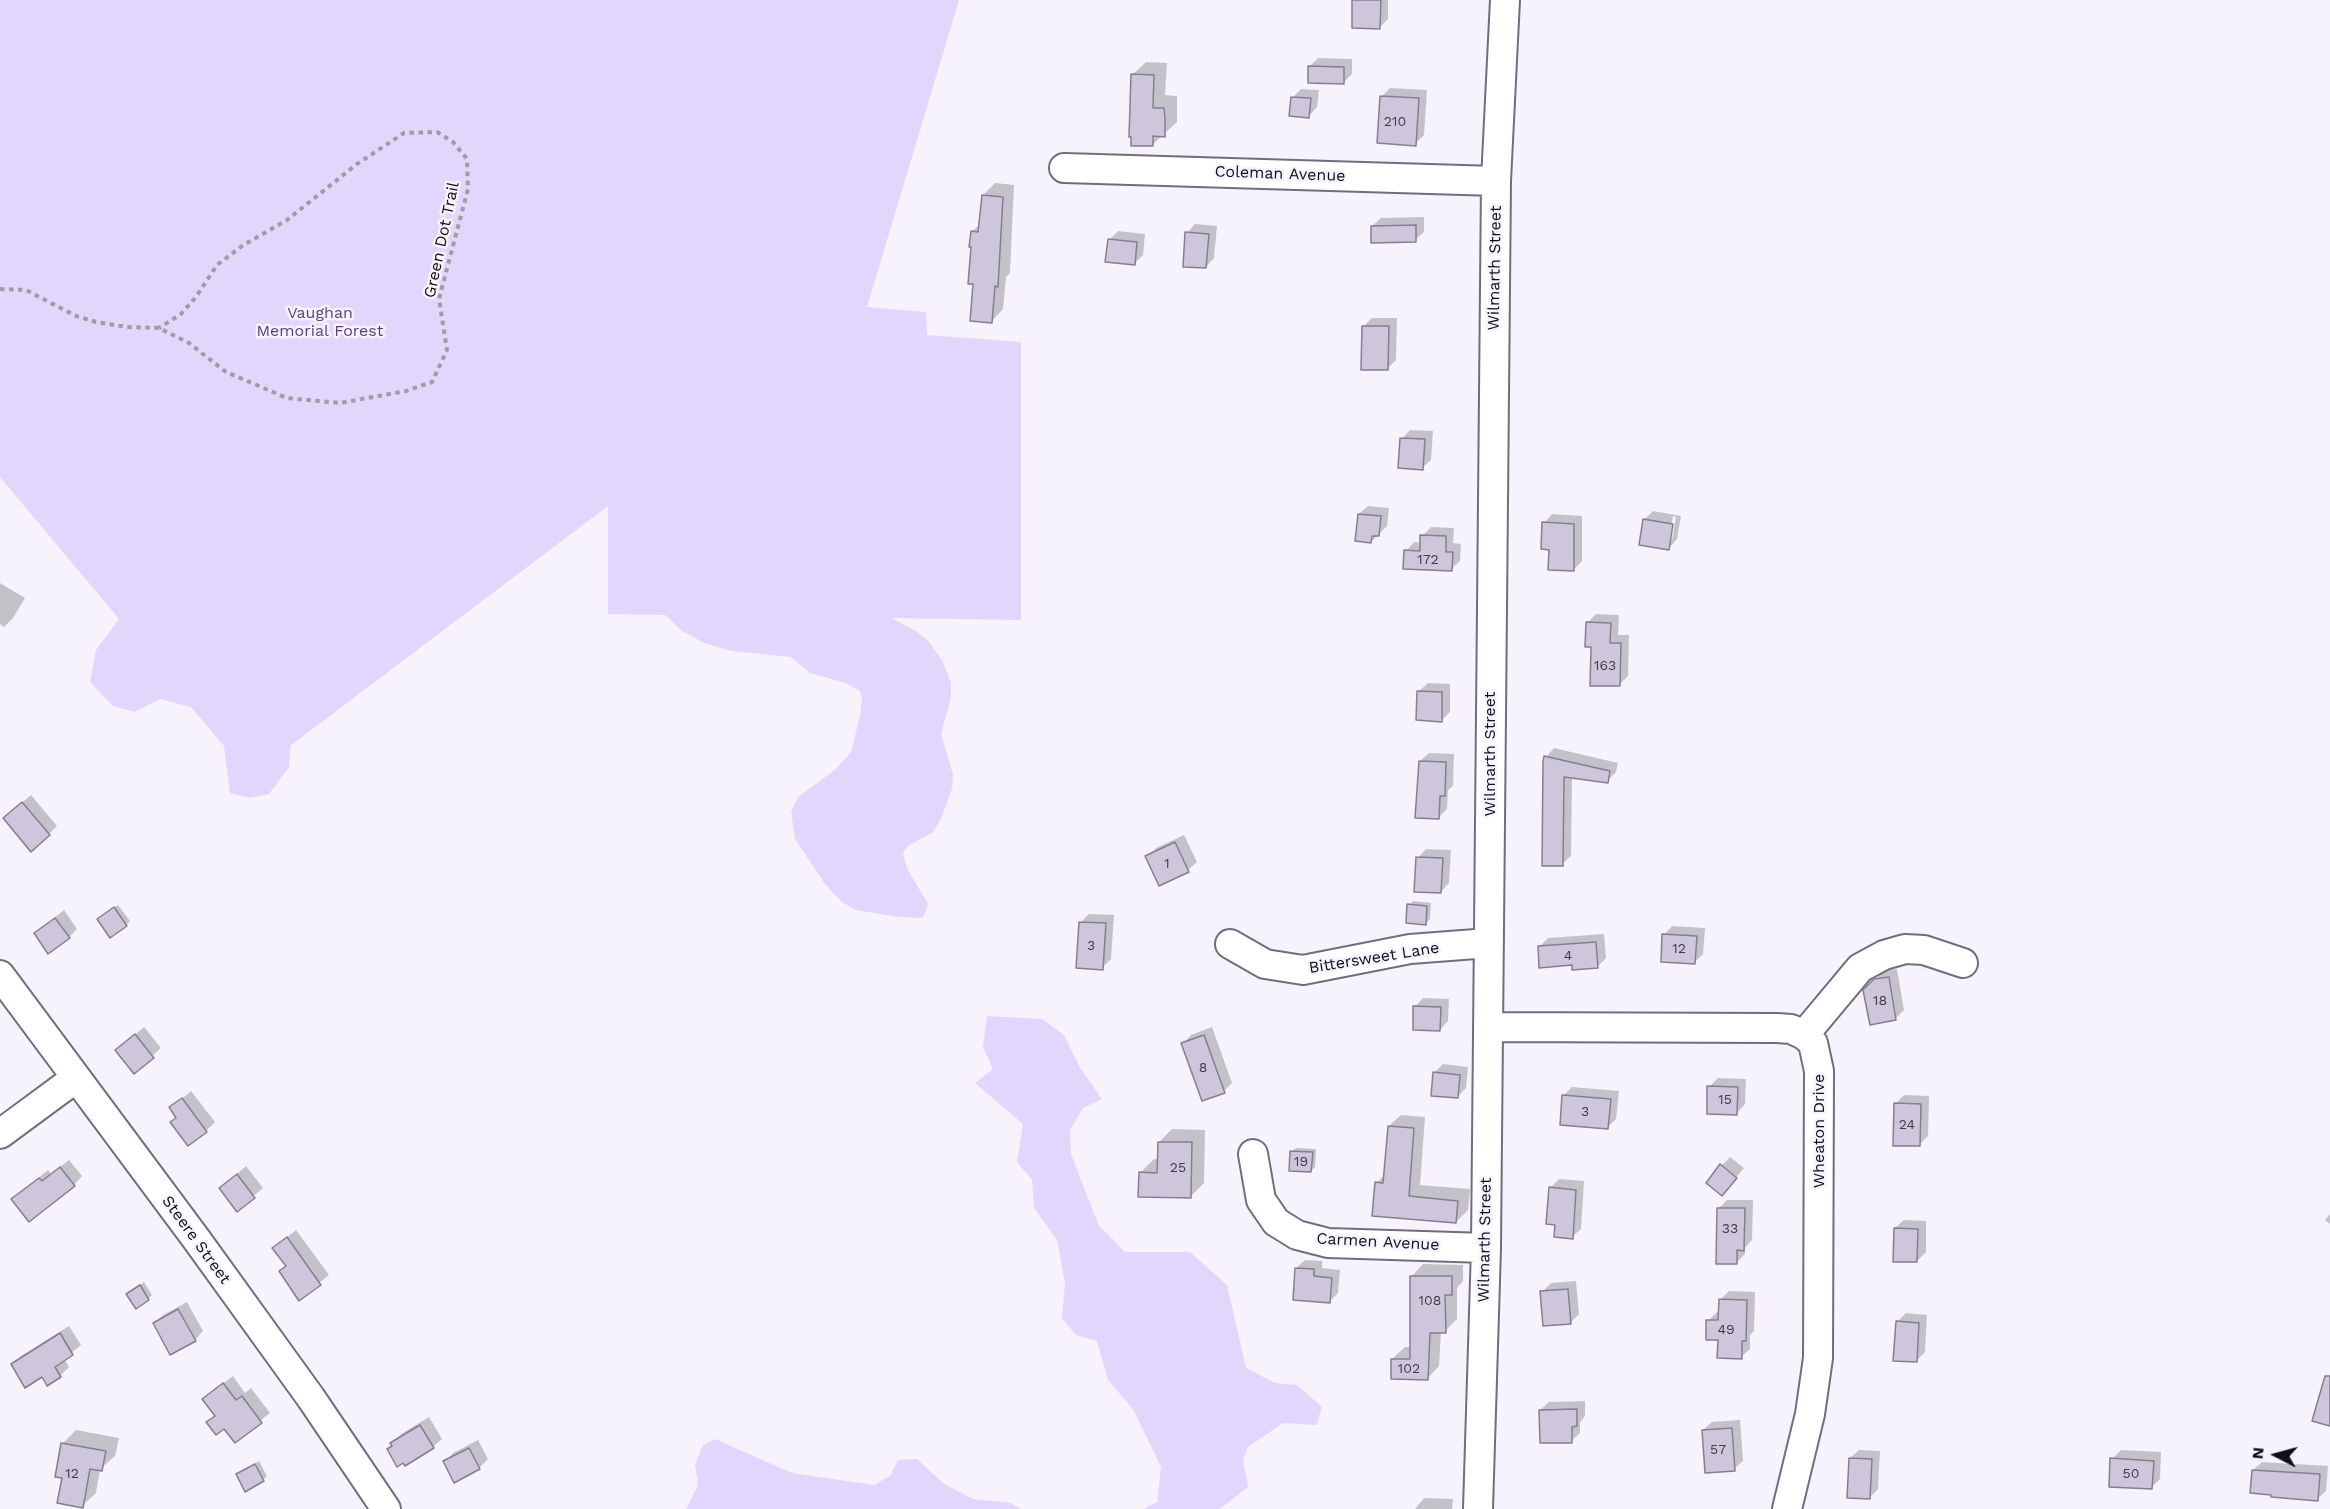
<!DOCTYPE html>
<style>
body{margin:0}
#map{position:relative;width:2330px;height:1509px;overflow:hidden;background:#f6f3fc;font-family:"Work Sans",sans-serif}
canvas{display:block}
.north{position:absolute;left:2246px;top:1425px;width:60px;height:60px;-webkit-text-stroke:4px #f6f3fc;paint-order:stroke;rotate:276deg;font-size:16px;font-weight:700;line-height:24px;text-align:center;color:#110f16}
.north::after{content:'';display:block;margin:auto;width:21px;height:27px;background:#110f16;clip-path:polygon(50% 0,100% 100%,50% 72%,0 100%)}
</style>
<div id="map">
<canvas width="2330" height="1509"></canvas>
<div class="north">N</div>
</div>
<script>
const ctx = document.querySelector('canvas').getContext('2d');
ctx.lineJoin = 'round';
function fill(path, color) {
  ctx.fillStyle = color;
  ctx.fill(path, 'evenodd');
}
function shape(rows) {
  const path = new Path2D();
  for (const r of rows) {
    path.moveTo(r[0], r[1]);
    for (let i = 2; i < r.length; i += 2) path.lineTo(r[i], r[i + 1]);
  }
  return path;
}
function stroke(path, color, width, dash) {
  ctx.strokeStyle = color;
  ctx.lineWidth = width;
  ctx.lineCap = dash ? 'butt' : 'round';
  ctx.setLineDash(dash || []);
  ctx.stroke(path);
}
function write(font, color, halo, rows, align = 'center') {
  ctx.font = font + ' "Work Sans",sans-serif';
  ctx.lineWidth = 5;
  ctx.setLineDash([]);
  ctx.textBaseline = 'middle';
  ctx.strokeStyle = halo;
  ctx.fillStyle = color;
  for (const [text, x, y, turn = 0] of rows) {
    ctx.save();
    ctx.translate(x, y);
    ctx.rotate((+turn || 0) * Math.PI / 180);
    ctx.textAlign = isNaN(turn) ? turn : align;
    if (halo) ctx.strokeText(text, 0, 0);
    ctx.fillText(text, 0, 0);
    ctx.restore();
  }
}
fill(shape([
 [0,0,959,0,867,307,926,312,927,335,1021,342,1021,620,892,618,917,632,929,642,942,660,951,682,951,698,941,734,953,774,952,789,941,819,933,832,908,846,903,853,907,868,928,904,924,916,922,918,900,917,856,910,842,902,825,884,795,839,791,811,798,797,836,769,851,752,860,716,862,700,860,691,846,683,810,673,791,657,731,651,704,643,682,631,665,615,608,614,608,506,290,746,289,767,269,794,250,798,230,793,224,746,191,707,160,699,135,712,113,706,90,682,96,650,119,619,0,477],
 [987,1016,1042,1019,1064,1035,1080,1068,1102,1099,1083,1108,1070,1130,1071,1154,1099,1226,1125,1252,1190,1252,1227,1285,1246,1368,1275,1383,1297,1385,1322,1407,1317,1425,1283,1423,1248,1447,1243,1460,1248,1487,1220,1509,1143,1509,1157,1502,1161,1467,1133,1409,1108,1380,1097,1341,1076,1335,1062,1318,1065,1283,1057,1240,1034,1208,1032,1180,1017,1162,1023,1124,975,1083,993,1069,983,1047],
 [715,1439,792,1473,874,1485,890,1476,898,1460,917,1459,944,1484,973,1499,1010,1503,1021,1509,686,1509,698,1485,695,1464,703,1445]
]), '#e3d6fc');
fill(shape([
 [1354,0,1388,0,1388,19,1379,28],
 [1318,58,1352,59,1352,74,1343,83,1310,66],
 [1146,62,1167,63,1165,95,1177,96,1177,122,1152,145,1132,75],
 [1390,88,1427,90,1424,135,1415,144,1381,97],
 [1301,89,1319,90,1317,107,1309,116,1292,98],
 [995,183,1014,185,1010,273,1006,277,1003,309,991,322,975,283,972,232,980,224,983,195],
 [1424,217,1424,232,1415,240,1372,226,1381,218],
 [1195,224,1217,226,1214,258,1206,267,1187,233],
 [1118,231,1145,234,1143,255,1134,264,1109,240],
 [1372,318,1397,318,1396,360,1387,369,1363,327],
 [1410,430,1433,431,1431,460,1422,468,1402,439],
 [1368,506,1389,508,1387,526,1371,542,1359,514],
 [1653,511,1681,516,1677,539,1669,548,1644,520],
 [1673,516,1676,517,1672,540,1669,540],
 [1552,514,1582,516,1582,561,1573,570,1550,548,1544,523],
 [1431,527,1454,528,1453,543,1461,544,1460,561,1451,569,1406,551,1414,542,1422,543,1422,536],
 [0,583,25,598,13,618,4,627,0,624],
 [1596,614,1619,615,1618,635,1629,635,1628,676,1619,685,1592,645,1587,623],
 [1428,683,1450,684,1450,712,1441,721,1419,691],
 [1554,748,1618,763,1616,772,1607,781,1572,776,1571,856,1562,864,1546,757],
 [1429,753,1454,754,1453,786,1448,790,1447,809,1439,817,1420,761],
 [31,795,57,826,49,834,13,810],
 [1184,835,1197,862,1188,870,1147,857,1156,848],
 [1426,849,1451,850,1449,883,1441,892,1418,858],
 [1413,901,1431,903,1430,919,1426,923,1409,905],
 [118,905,130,921,126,925,103,915],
 [64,910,77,929,69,937,35,933],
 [1089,914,1114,915,1111,959,1102,968,1081,922],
 [1672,926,1705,928,1703,954,1695,962,1664,935],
 [1604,934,1606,958,1597,967,1539,947,1548,938],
 [1897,969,1904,1010,1895,1019,1865,990,1884,971],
 [1423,998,1449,999,1448,1021,1440,1030,1415,1007],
 [144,1027,161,1048,134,1072,117,1050],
 [1212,1027,1232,1083,1224,1091,1183,1044,1191,1035],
 [1443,1064,1468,1067,1466,1088,1457,1097,1434,1073],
 [1718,1078,1746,1079,1745,1104,1737,1113,1709,1087],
 [1572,1087,1619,1091,1616,1119,1608,1127,1563,1096],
 [191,1091,215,1122,206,1131,178,1117,171,1108],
 [1904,1095,1929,1096,1928,1136,1920,1144,1895,1104],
 [1401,1115,1425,1117,1420,1185,1470,1189,1468,1210,1456,1222,1377,1183,1385,1174,1389,1126],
 [1172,1129,1205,1130,1204,1183,1190,1197,1140,1173,1154,1159,1159,1160,1159,1142],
 [1296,1148,1316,1149,1315,1167,1311,1171,1292,1151],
 [1730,1157,1744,1168,1722,1194,1722,1165],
 [69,1160,82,1176,74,1185,13,1199,48,1170,51,1174],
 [246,1166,263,1188,237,1210,221,1188],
 [1559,1179,1584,1181,1581,1229,1572,1237,1557,1223,1550,1188],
 [1727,1200,1753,1200,1752,1240,1745,1248,1745,1254,1736,1263,1718,1209],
 [2330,1214,2330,1224,2325,1220],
 [1904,1220,1926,1221,1926,1252,1917,1261,1895,1228],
 [296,1230,329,1275,300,1298,280,1271,287,1265,274,1248],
 [1305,1260,1322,1261,1322,1268,1340,1270,1338,1293,1329,1302,1296,1268],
 [1423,1264,1463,1265,1463,1281,1457,1288,1457,1319,1445,1331,1441,1331,1439,1366,1427,1379,1392,1359,1405,1347,1411,1347,1411,1277],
 [1576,1281,1579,1314,1570,1323,1542,1292,1551,1283],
 [144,1282,152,1295,148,1299,128,1294],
 [1729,1291,1755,1292,1754,1331,1750,1335,1750,1349,1741,1357,1719,1339,1708,1321,1717,1312,1720,1312,1720,1300],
 [187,1302,203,1331,195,1340,155,1323,163,1315],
 [1906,1313,1927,1315,1925,1352,1916,1361,1897,1322],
 [69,1326,81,1345,64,1359,69,1367,60,1376,42,1375,13,1365,21,1356],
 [233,1376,245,1393,251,1388,270,1413,235,1441,224,1427,208,1422,216,1415,213,1391],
 [1585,1401,1585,1416,1580,1422,1580,1433,1571,1441,1540,1410,1549,1402],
 [429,1417,442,1439,433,1447,393,1445,392,1443,401,1434],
 [1740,1420,1743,1461,1734,1469,1703,1430,1712,1422],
 [76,1430,119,1438,115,1456,100,1469,96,1493,82,1506,64,1477,63,1443],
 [478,1440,488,1459,479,1468,445,1462,453,1453],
 [1859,1450,1880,1451,1878,1489,1869,1498,1850,1458],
 [2121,1450,2161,1452,2160,1479,2152,1487,2112,1459],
 [259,1461,267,1476,263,1480,237,1474],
 [2262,1462,2328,1466,2326,1491,2317,1499,2253,1470],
 [1424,1498,1453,1499,1452,1509,1415,1509]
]), '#0003');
const building = shape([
 [1352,0,1381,0,1380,29,1352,28,1352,0],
 [1308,66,1344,67,1344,84,1308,83,1308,66],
 [1131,74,1154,75,1153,108,1164,108,1165,118,1165,137,1153,136,1153,146,1131,146,1131,137,1129,137,1131,74],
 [1380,96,1419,98,1416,146,1377,143,1380,96],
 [1291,97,1311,98,1309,118,1289,116,1291,97],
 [982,195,1003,197,998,287,995,286,992,323,970,321,973,284,968,284,971,247,969,247,971,231,978,232,982,195],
 [1416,225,1416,242,1371,243,1371,226,1416,225],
 [1185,232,1209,234,1206,268,1183,267,1185,232],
 [1108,239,1137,242,1135,265,1105,262,1108,239],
 [1362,326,1389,326,1388,370,1361,370,1362,326],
 [1400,438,1425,439,1423,470,1398,468,1400,438],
 [1358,514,1381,516,1379,536,1372,536,1371,543,1355,541,1358,514],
 [1643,519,1673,524,1669,550,1639,545,1643,519],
 [1542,522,1574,524,1574,571,1548,570,1549,550,1541,549,1542,522],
 [1420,535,1446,536,1446,552,1453,552,1452,571,1403,569,1404,550,1420,551,1420,535],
 [1586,622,1611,623,1610,643,1621,643,1620,686,1590,686,1591,647,1585,647,1586,622],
 [1417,691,1442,692,1442,722,1416,720,1417,691],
 [1544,756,1610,771,1608,783,1564,777,1563,866,1542,866,1543,762,1544,756],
 [1419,761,1446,762,1445,796,1440,796,1439,819,1415,818,1419,761],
 [22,802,50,835,31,852,3,818,22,802],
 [1175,842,1189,872,1159,886,1145,856,1175,842],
 [1416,857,1443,858,1441,893,1414,892,1416,857],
 [1407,904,1427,906,1426,925,1406,923,1407,904],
 [114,907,127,926,110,938,97,919,114,907],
 [55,918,70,938,48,954,34,933,55,918],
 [1079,922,1106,923,1103,970,1076,968,1079,922],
 [1662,934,1697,936,1695,964,1661,962,1662,934],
 [1596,942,1598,968,1572,970,1572,965,1539,968,1538,946,1596,942],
 [1889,977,1896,1020,1870,1025,1863,990,1874,979,1889,977],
 [1413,1006,1441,1007,1440,1031,1413,1030,1413,1006],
 [135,1034,154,1058,134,1074,115,1050,135,1034],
 [1204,1035,1225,1093,1202,1101,1181,1043,1204,1035],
 [1433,1072,1460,1075,1458,1098,1431,1096,1433,1072],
 [1707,1086,1738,1087,1737,1115,1707,1114,1707,1086],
 [1562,1095,1611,1099,1608,1129,1560,1125,1562,1095],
 [182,1098,207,1132,188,1146,170,1122,176,1118,169,1107,182,1098],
 [1894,1103,1921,1104,1920,1146,1893,1146,1894,1103],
 [1388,1126,1414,1128,1409,1196,1458,1201,1456,1223,1372,1216,1375,1182,1383,1183,1388,1126],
 [1158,1142,1192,1142,1191,1198,1138,1197,1139,1172,1157,1173,1158,1142],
 [1290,1151,1313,1152,1311,1172,1289,1171,1290,1151],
 [1720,1164,1737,1178,1722,1196,1706,1183,1720,1164],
 [60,1167,75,1186,29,1222,11,1199,39,1178,42,1181,60,1167],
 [237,1174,255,1198,237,1212,219,1188,237,1174],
 [1549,1187,1576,1190,1573,1239,1554,1237,1555,1225,1546,1224,1549,1187],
 [1717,1208,1745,1208,1744,1251,1737,1250,1737,1264,1716,1264,1717,1208],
 [1894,1228,1918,1229,1917,1262,1893,1262,1894,1228],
 [287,1237,321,1285,299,1301,279,1271,286,1266,272,1248,287,1237],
 [1295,1268,1314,1269,1314,1276,1332,1278,1330,1303,1293,1300,1295,1268],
 [1410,1276,1452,1276,1452,1295,1445,1295,1446,1333,1430,1333,1428,1380,1391,1379,1391,1359,1410,1359,1410,1276],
 [140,1285,149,1300,136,1309,126,1294,140,1285],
 [1568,1289,1571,1324,1543,1326,1540,1291,1568,1289],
 [1719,1299,1747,1300,1746,1341,1742,1341,1742,1359,1717,1358,1718,1340,1706,1340,1706,1320,1718,1320,1719,1299],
 [178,1309,196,1341,170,1355,153,1323,178,1309],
 [1896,1321,1919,1323,1917,1362,1893,1361,1896,1321],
 [60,1333,73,1355,55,1367,61,1377,47,1386,42,1377,25,1388,11,1364,60,1333],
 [2325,1376,2330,1376,2330,1426,2312,1421,2325,1376],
 [223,1383,236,1400,242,1396,262,1423,235,1443,224,1429,216,1435,206,1422,215,1416,202,1399,223,1383],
 [1577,1409,1577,1426,1572,1427,1572,1443,1540,1443,1539,1410,1577,1409],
 [420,1425,434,1448,405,1466,403,1463,397,1467,387,1449,392,1446,390,1443,420,1425],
 [1732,1428,1735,1471,1705,1473,1702,1430,1732,1428],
 [61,1443,106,1451,102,1471,90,1469,83,1508,57,1503,62,1478,55,1477,61,1443],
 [469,1448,480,1469,454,1483,443,1461,469,1448],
 [1849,1458,1872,1459,1870,1499,1847,1498,1849,1458],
 [2110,1458,2154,1461,2152,1489,2109,1487,2110,1458],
 [255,1464,264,1481,245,1492,236,1474,255,1464],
 [2252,1470,2320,1474,2318,1501,2271,1497,2271,1495,2250,1493,2252,1470]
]);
fill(building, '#cec7dc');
stroke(building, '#857e92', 1.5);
const minor = shape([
 [1064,168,1496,181],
 [1230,944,1265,964,1303,970,1410,949,1489,943],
 [0,975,197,1240,311,1398,386,1509],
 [1488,1027,1777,1028,1791,1029,1804,1035,1813,1043,1819,1071,1818,1358,1810,1414,1787,1509],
 [1804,1035,1860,968,1884,955,1905,949,1924,950,1963,963],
 [0,1134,76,1078],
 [1253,1154,1261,1200,1276,1222,1297,1235,1328,1243,1486,1248],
 [1478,1509,1486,1248,1496,181,1505,0]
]);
stroke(minor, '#736c7f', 32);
stroke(shape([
 [0,289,26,290,76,316,96,322,127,327,159,328,189,343,226,372,287,398,340,403,406,391,432,382,447,350,439,299,468,189,467,159,453,142,437,132,404,133,357,164,287,220,242,246,217,265,196,297,181,314,159,328]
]), '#9f9ca4', 4, [4.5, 4.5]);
stroke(minor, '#fff', 28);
write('14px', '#403d48', null, [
 ["210",1395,122],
 ["172",1428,560],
 ["163",1605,666],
 ["1",1167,864],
 ["3",1091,946],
 ["12",1679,949],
 ["4",1568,956],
 ["18",1880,1001],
 ["8",1203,1068],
 ["15",1725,1100],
 ["3",1585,1112],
 ["24",1907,1125],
 ["19",1301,1162],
 ["25",1178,1168],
 ["33",1730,1229],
 ["108",1430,1301],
 ["49",1726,1330],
 ["102",1409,1369],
 ["57",1718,1450],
 ["12",72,1474],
 ["50",2131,1474]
]);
write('16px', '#110f16', '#f6f3fc', [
 ["Coleman Avenue",1280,174,2],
 ["Green Dot Trail",442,240,-78],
 ["Wilmarth Street",1495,268,-89],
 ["Wilmarth Street",1490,754,-90],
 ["Bittersweet Lane",1374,958,-9],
 ["Wheaton Drive",1819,1131,-90],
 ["Steere Street",196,1240,54],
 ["Wilmarth Street",1485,1240,-89],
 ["Carmen Avenue",1378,1242,3]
]);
write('16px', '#5b3f80', '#f6f3fc', [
 ["Vaughan",320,313],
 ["Memorial Forest",320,331]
]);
</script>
